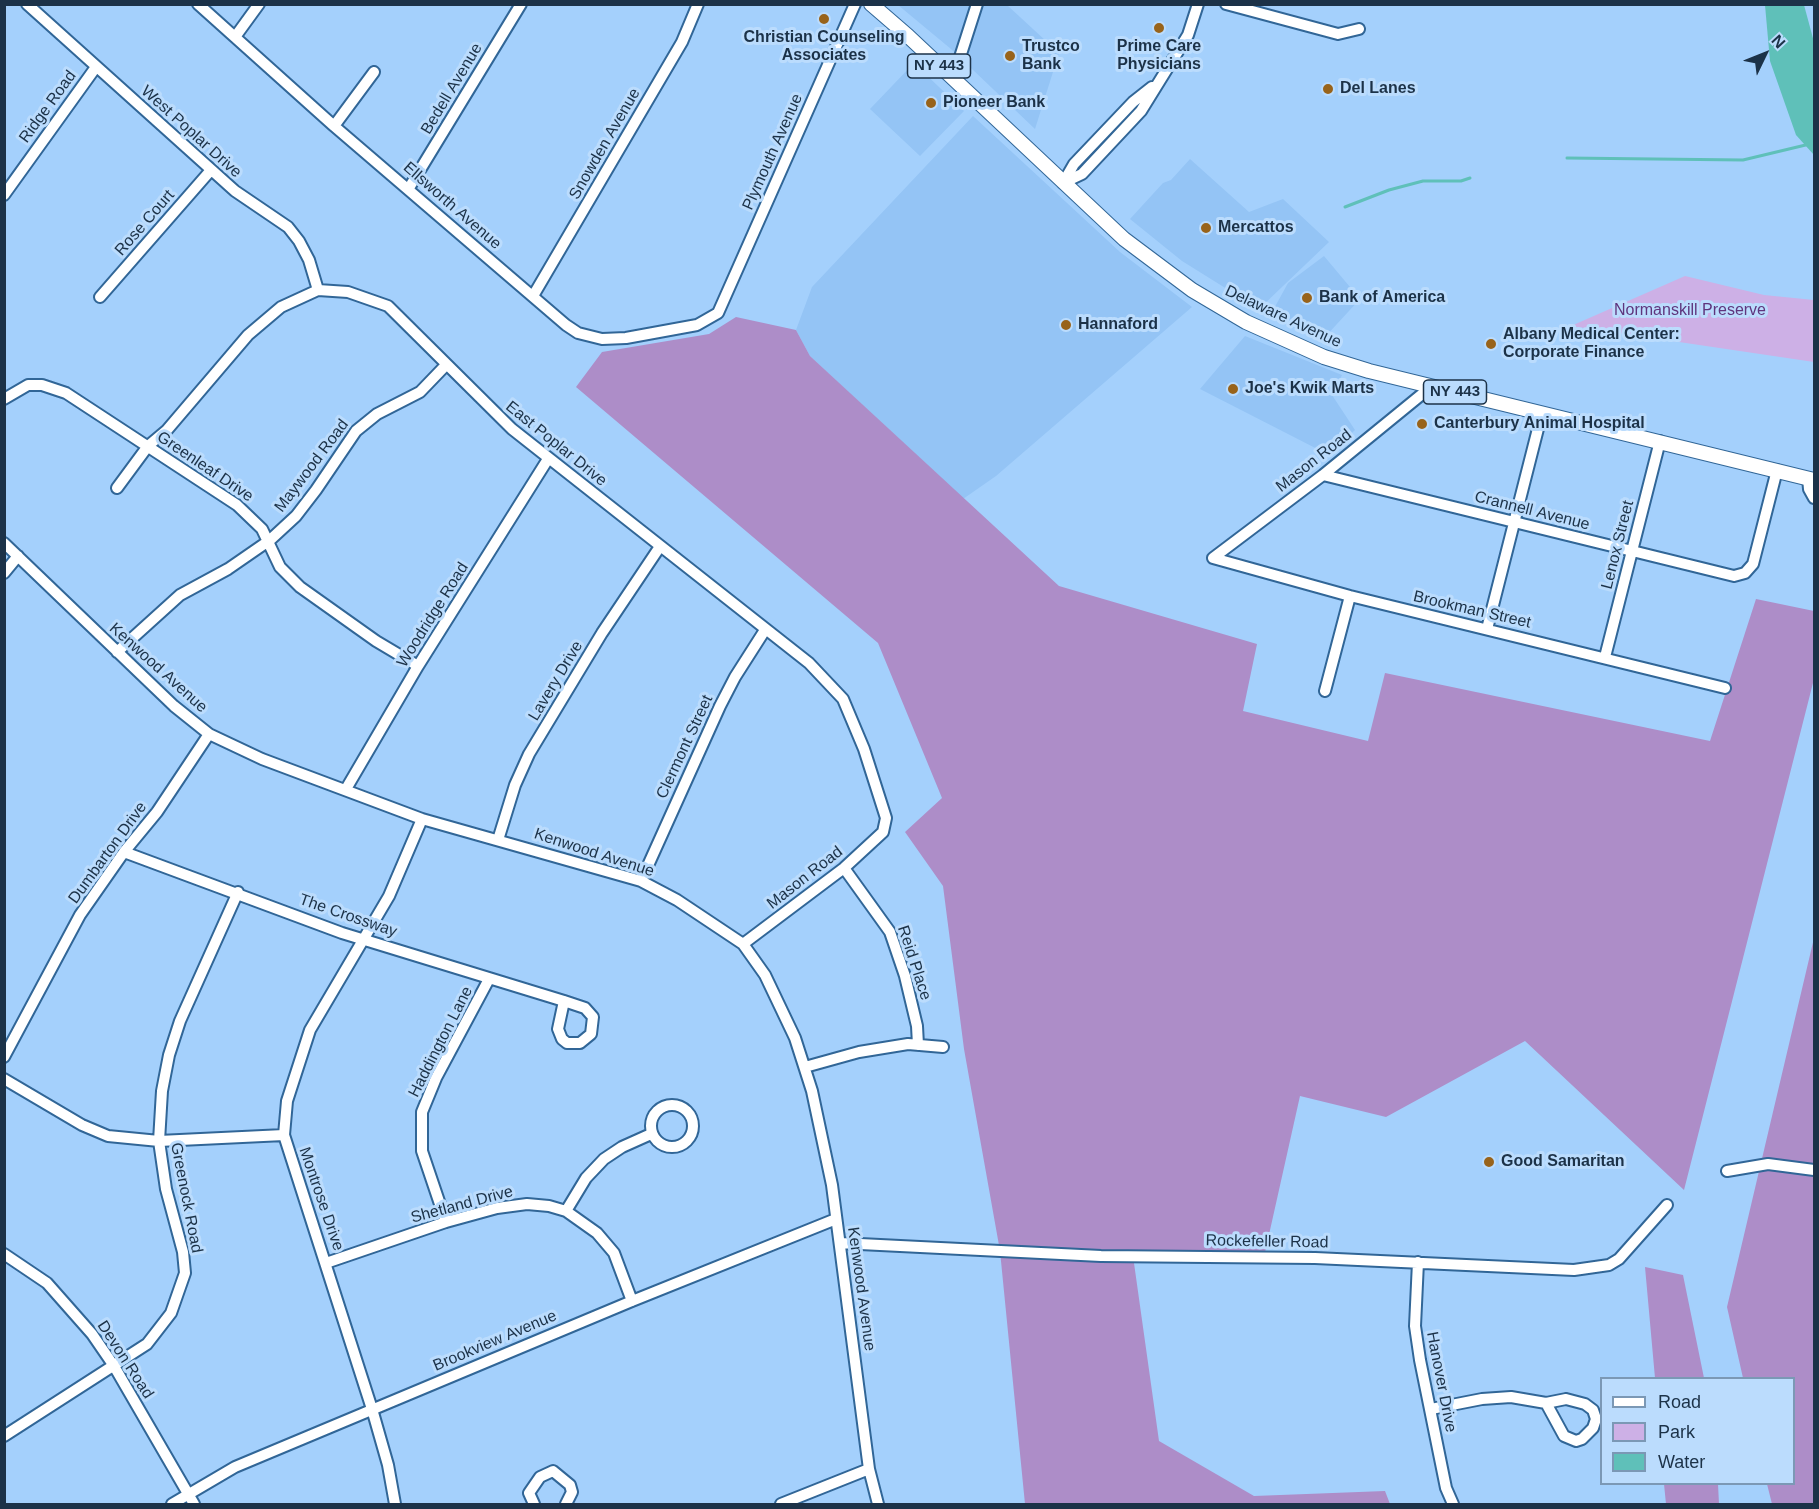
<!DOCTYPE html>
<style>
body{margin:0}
#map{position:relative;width:1819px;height:1509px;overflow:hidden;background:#a4d0fc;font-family:Helvetica,sans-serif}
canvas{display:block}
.frame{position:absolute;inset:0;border:6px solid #1c3248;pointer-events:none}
.legend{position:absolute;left:1600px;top:1377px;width:195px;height:108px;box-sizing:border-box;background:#bbdcfd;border:2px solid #7b98b5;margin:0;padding:8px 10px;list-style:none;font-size:18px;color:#1c3248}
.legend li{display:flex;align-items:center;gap:12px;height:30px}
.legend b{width:30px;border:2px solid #7b98b5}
.north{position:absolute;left:1735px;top:24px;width:60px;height:60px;-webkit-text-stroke:4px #bbdcfd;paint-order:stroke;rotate:47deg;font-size:16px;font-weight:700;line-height:24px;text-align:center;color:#1c3248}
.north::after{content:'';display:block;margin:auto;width:21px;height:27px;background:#1c3248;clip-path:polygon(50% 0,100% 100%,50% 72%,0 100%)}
</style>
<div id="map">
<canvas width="1819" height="1509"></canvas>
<div class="frame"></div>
<ul class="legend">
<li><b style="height:8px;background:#fff"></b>Road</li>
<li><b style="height:16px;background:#cdb0e6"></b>Park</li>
<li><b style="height:16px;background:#5fc0b9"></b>Water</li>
</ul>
<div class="north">N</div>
</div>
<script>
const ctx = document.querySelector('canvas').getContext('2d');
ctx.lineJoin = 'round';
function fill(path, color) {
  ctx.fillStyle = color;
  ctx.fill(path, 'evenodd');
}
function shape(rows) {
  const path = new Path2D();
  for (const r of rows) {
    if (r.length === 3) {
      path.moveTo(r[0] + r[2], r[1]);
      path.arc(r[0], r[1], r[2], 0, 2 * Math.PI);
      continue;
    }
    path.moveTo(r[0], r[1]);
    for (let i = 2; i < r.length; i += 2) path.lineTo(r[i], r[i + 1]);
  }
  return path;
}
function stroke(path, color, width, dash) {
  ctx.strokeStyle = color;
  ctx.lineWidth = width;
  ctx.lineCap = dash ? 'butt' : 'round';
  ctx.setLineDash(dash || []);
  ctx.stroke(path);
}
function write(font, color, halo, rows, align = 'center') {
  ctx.font = font + ' Helvetica,sans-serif';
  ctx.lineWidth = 6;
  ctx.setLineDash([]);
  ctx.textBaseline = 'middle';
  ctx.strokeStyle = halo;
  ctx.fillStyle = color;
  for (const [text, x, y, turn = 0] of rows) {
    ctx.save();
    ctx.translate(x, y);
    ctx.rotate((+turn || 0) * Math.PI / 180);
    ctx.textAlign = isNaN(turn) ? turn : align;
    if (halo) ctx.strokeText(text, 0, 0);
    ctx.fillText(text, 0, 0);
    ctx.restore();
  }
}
fill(shape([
 [898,5,1007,5,1059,53,1035,129,951,49],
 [914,63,964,111,920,156,870,109],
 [973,116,1120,252,1192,307,996,476,963,499,810,356,796,330,812,287],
 [1190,159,1249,212,1283,199,1329,242,1259,309,1182,261,1130,219,1163,183,1171,180],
 [1324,256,1360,299,1325,337,1271,314,1288,283],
 [1245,336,1342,375,1332,395,1355,430,1329,455,1200,389]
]), '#94c4f5');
fill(shape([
 [1685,276,1764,295,1814,300,1814,362,1571,326]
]), '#cdb0e6');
fill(shape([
 [736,317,796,330,810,356,1059,586,1257,644,1243,711,1368,741,1385,673,1710,741,1756,599,1814,611,1814,679,1684,1190,1525,1041,1386,1117,1300,1096,1264,1257,1133,1256,1159,1441,1254,1496,1385,1491,1390,1504,1025,1504,1000,1251,964,1049,943,886,905,832,942,798,878,643,576,387,602,352,709,334],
 [1814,938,1814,1504,1772,1504,1767,1484,1794,1484,1794,1378,1743,1378,1727,1307],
 [1645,1267,1683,1275,1704,1378,1655,1378],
 [1664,1484,1718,1484,1719,1504,1666,1504]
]), '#ad8dc8');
fill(shape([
 [1765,5,1804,5,1814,42,1814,155,1796,135,1770,61]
]), '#5fc0b9');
stroke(shape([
 [1567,158,1743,160,1814,143],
 [1345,207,1389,190,1423,181,1461,181,1470,178]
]), '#5fc0b9', 3);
const minor = shape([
 [27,4,235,191,288,227,299,241,309,260,318,290],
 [198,4,334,126,566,325,578,333,602,339,626,338,697,325,718,313,855,4],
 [1226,4,1338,34,1359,29],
 [235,37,259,4],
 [953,79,977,4],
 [334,126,374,72],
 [1063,183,1082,174,1141,111,1188,35,1198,4],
 [1063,183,1074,164,1133,102,1152,87],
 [409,188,521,4],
 [4,195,96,67],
 [533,296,682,42,698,4],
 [100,297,211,170],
 [4,399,28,385,42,385,66,393,237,505,262,529,280,567,300,587,376,641,418,666],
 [1323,475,1734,576,1745,573,1753,564,1777,470],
 [1808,478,1809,489,1814,498],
 [117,488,148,446,167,430,248,335,281,307,318,290,348,292,388,306,512,429,809,663,843,699,864,749,886,818,883,832,844,868,743,944],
 [4,543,174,706,209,734,262,759,422,819,641,881,677,900,743,944,765,975,795,1038,812,1091,832,1185,869,1469,878,1504],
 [1213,558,1350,596,1725,688],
 [1213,558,1323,475,1432,386],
 [4,573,18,556],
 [1487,629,1542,413],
 [117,652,180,595,228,569,270,540,296,516,316,490,356,431,377,414,420,392,446,365],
 [1605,657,1660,441],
 [1325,691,1350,596],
 [346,789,418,666,548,459],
 [498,840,515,785,529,754,602,633,659,548],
 [124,852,342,933,564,1001],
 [844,868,890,932,905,976,917,1026,918,1045],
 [641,881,720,706,735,677,765,630],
 [564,1001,585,1008,593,1017,591,1034,580,1043,567,1043,562,1039,558,1029,564,1001],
 [4,1057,80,915,124,852,157,812,209,734],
 [805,1067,859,1052,908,1044,943,1047],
 [4,1079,82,1125,108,1136,159,1141,284,1135],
 [672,1126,21],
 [1727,1171,1768,1164,1814,1170],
 [566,1211,586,1178,604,1159,622,1147,651,1134],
 [446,1222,422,1151,422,1112,436,1078,489,979],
 [840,1243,1101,1256,1315,1258,1574,1270,1609,1265,1619,1259,1667,1205],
 [4,1254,47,1283,92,1334,114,1366,194,1504],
 [1418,1262,1415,1326,1420,1360,1446,1488,1453,1504],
 [326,1263,446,1222,497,1208,527,1204,549,1206,566,1211,597,1233,614,1253,632,1301],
 [1566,1399,1585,1404,1593,1410,1596,1419,1593,1428,1582,1439,1576,1441,1564,1436,1546,1403,1566,1399],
 [1431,1409,1482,1399,1511,1397,1546,1403],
 [4,1436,147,1344,171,1313,185,1273,183,1252,166,1189,159,1141,162,1091,169,1055,180,1021,238,892],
 [172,1504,235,1467,632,1301,836,1219],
 [395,1504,388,1465,372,1409,284,1135,287,1101,310,1030,389,896,422,819],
 [534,1504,529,1493,540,1477,553,1471,570,1485,572,1492,566,1504],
 [781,1504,869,1469]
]);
const major = shape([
 [871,4,908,36,1124,239,1192,290,1246,322,1324,357,1369,371,1814,480]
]);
stroke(minor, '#316697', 14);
stroke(major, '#316697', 16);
stroke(minor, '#fff', 10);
stroke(major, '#fff', 14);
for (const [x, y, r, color] of [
 [824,19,6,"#98631a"],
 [1159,28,6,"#98631a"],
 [1010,56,6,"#98631a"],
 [1328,89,6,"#98631a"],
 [931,103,6,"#98631a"],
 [1206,228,6,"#98631a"],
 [1307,298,6,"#98631a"],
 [1066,325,6,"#98631a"],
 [1491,344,6,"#98631a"],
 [1233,389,6,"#98631a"],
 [1422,424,6,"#98631a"],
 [1489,1162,6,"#98631a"]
]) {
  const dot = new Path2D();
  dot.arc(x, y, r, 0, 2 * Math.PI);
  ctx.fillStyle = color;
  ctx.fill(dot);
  stroke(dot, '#bbdcfd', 2);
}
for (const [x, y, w] of [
 [939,66,63],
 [1455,392,63]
]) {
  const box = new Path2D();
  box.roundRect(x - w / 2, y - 12, w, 24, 4.5);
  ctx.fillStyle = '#bbdcfd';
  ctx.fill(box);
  stroke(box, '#1c3248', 1.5);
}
write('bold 15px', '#1c3248', null, [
 ["NY 443",939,66],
 ["NY 443",1455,392]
]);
write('bold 16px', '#1c3248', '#bbdcfd', [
 ["Christian Counseling",824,38,"center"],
 ["Associates",824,56,"center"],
 ["Trustco",1022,47],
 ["Bank",1022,65],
 ["Prime Care",1159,47,"center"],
 ["Physicians",1159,65,"center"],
 ["Del Lanes",1340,89],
 ["Pioneer Bank",943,103],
 ["Mercattos",1218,228],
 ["Bank of America",1319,298],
 ["Hannaford",1078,325],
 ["Albany Medical Center:",1503,335],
 ["Corporate Finance",1503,353],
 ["Joe's Kwik Marts",1245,389],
 ["Canterbury Animal Hospital",1434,424],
 ["Good Samaritan",1501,1162]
], 'left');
write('16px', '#1c3248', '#bbdcfd', [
 ["Bedell Avenue",452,89,-59],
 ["Ridge Road",48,107,-54],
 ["West Poplar Drive",191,132,42],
 ["Snowden Avenue",605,144,-60],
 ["Plymouth Avenue",773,152,-66],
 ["Ellsworth Avenue",452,206,41],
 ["Rose Court",145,223,-49],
 ["Delaware Avenue",1283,317,25],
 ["East Poplar Drive",556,444,39],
 ["Mason Road",1314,461,-38],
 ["Maywood Road",312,466,-53],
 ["Greenleaf Drive",205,467,34],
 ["Crannell Avenue",1532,511,14],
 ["Lenox Street",1618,545,-76],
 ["Brookman Street",1472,610,13],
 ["Woodridge Road",433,615,-58],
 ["Kenwood Avenue",158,668,42],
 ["Lavery Drive",556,681,-59],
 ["Clermont Street",685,747,-65],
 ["Dumbarton Drive",108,853,-54],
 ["Kenwood Avenue",594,853,18],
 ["Mason Road",805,878,-38],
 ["The Crossway",348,916,19],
 ["Reid Place",914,963,72],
 ["Haddington Lane",441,1042,-63],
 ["Greenock Road",186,1198,79],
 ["Montrose Drive",321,1199,71],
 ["Shetland Drive",462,1205,-15],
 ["Rockefeller Road",1267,1242,1],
 ["Kenwood Avenue",861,1289,82],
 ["Brookview Avenue",495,1341,-23],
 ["Devon Road",125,1360,57],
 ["Hanover Drive",1441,1382,79]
]);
write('16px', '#5f357d', '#bbdcfd', [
 ["Normanskill Preserve",1690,311]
]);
</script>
